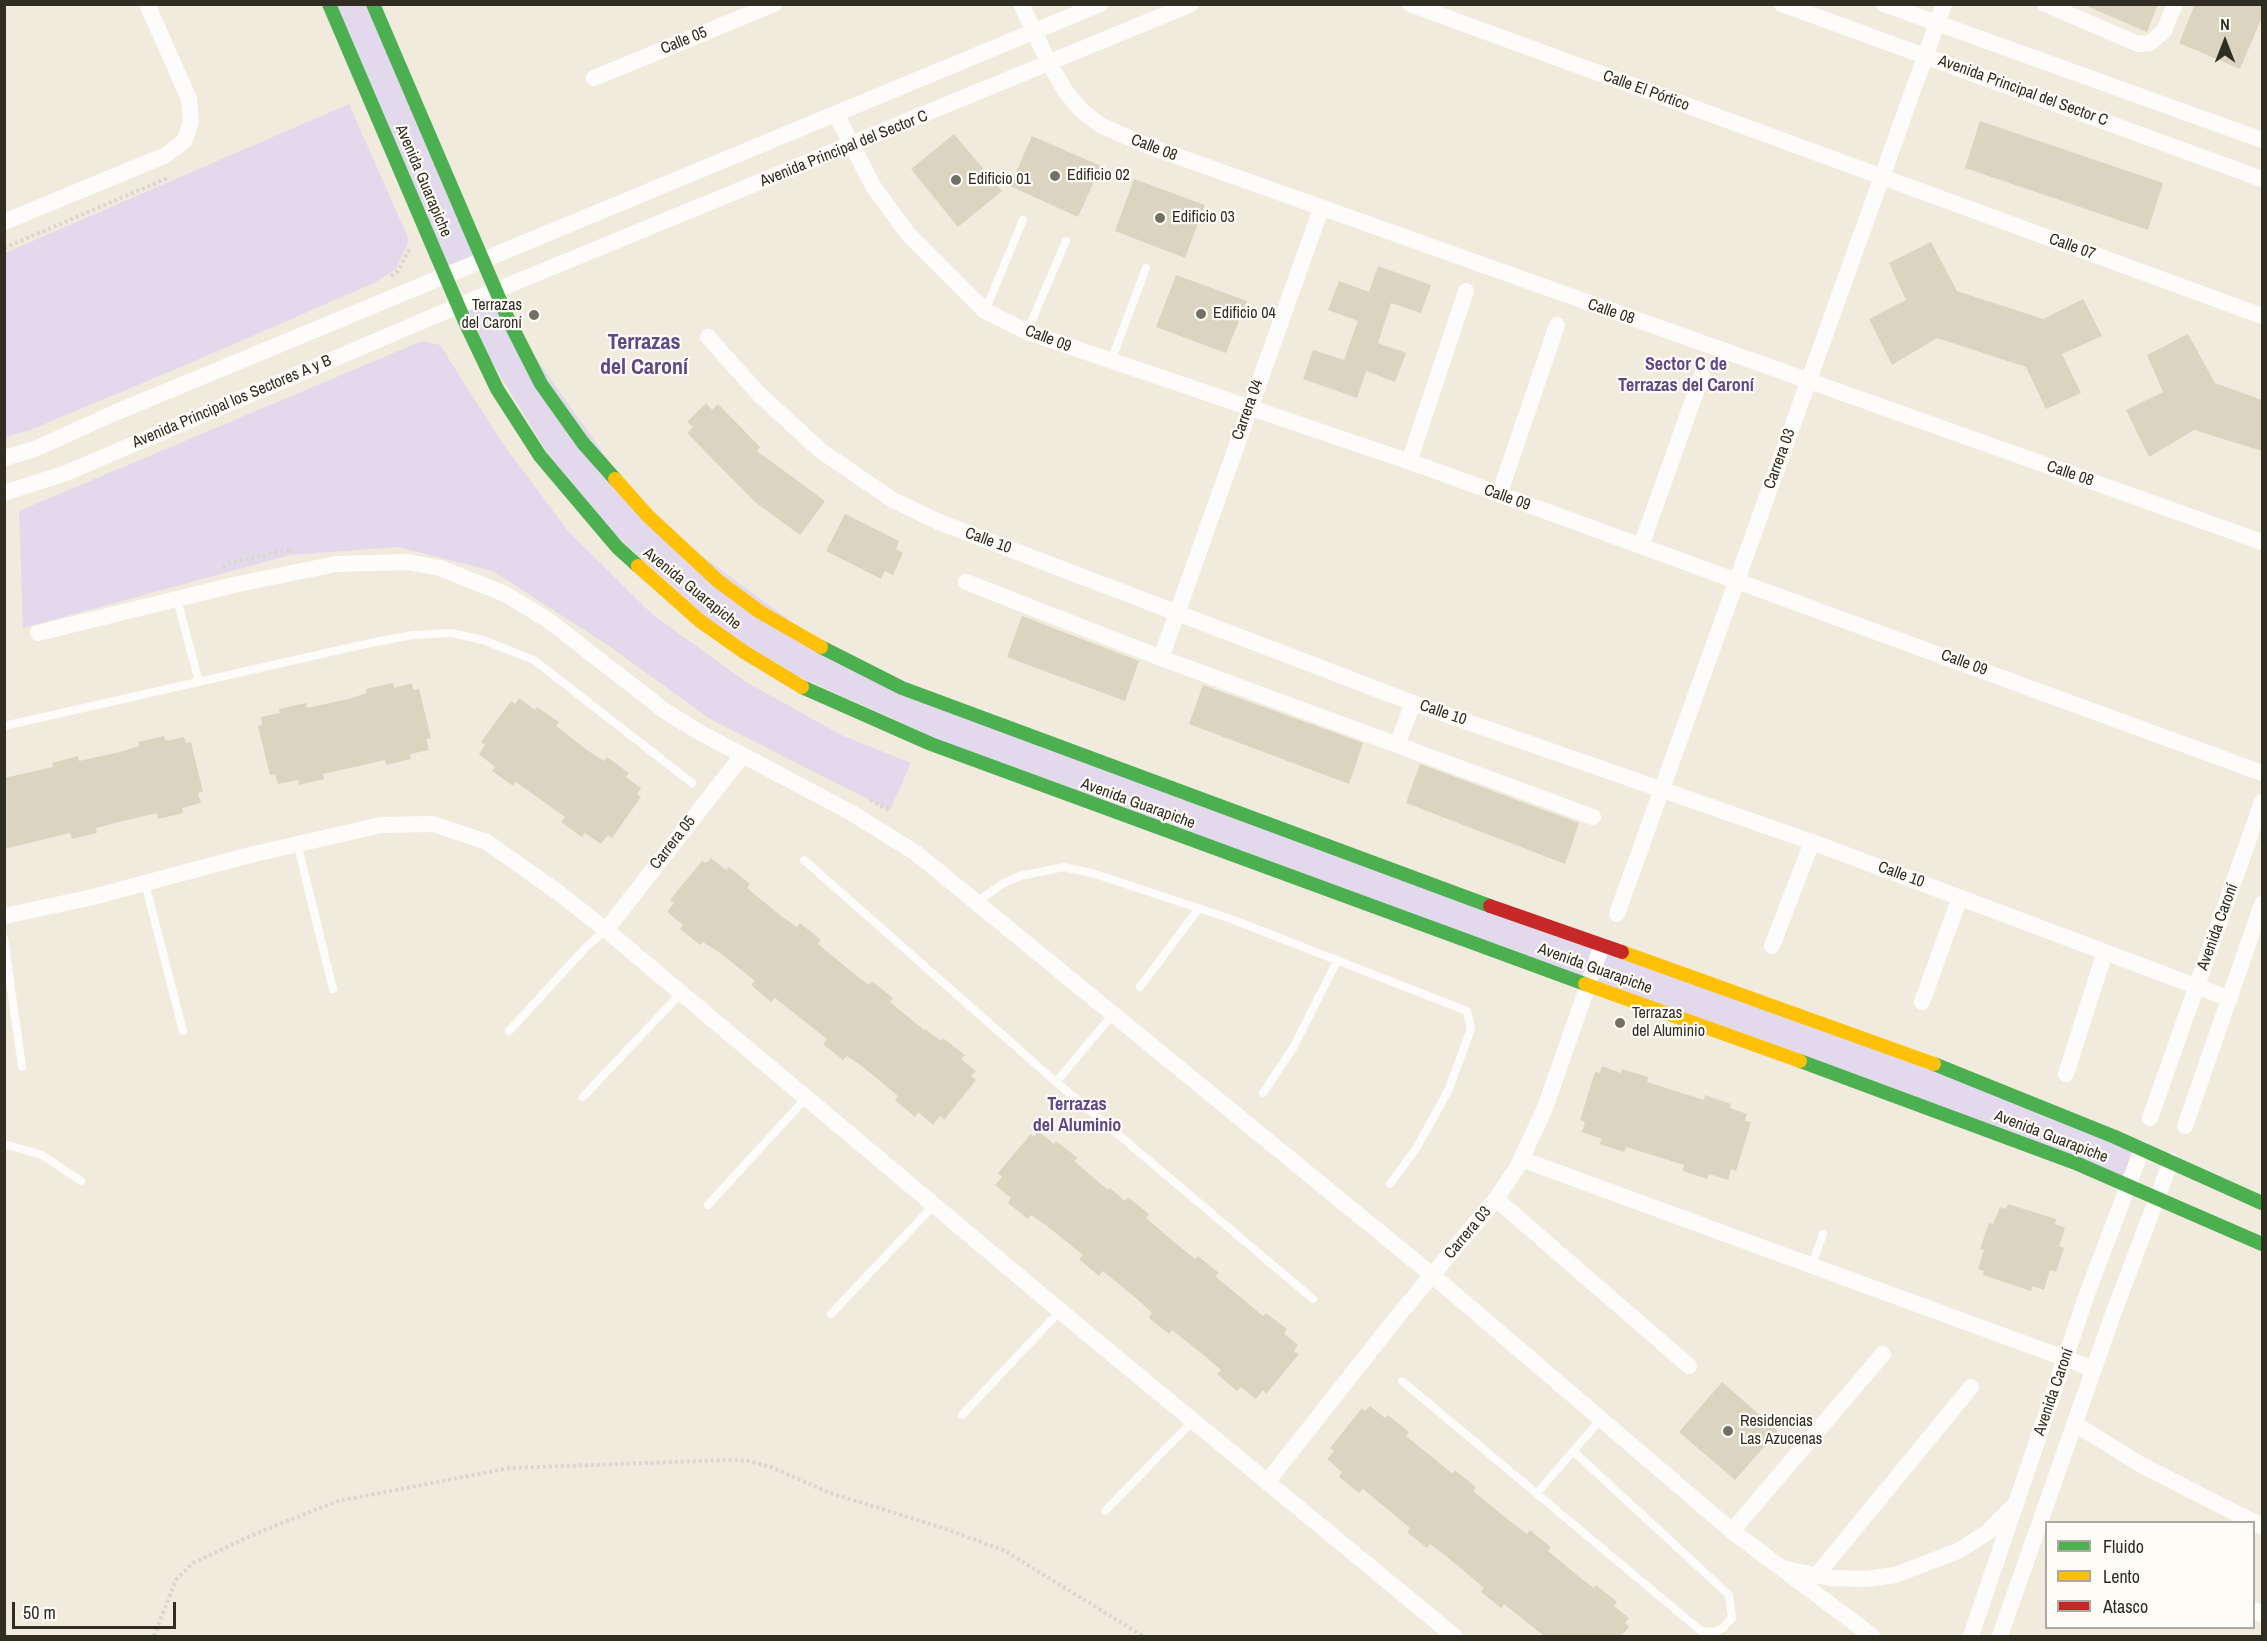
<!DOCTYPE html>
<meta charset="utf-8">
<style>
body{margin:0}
#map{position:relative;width:2267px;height:1641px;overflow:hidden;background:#f0ebdd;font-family:"Archivo Narrow",sans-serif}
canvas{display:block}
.frame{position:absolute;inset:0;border:6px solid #302d23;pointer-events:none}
.legend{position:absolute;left:2045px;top:1521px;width:210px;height:108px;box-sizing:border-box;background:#fefcf7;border:2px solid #aca9a2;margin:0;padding:8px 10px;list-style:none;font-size:18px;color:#302d23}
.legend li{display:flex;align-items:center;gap:12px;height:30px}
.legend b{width:30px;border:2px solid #aca9a2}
.north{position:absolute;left:2195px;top:12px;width:60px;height:60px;-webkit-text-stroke:4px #fefcf7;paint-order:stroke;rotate:0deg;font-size:16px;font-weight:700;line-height:24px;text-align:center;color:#302d23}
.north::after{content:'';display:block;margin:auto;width:21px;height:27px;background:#302d23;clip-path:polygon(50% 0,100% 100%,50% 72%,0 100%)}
.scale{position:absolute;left:12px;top:1602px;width:164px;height:27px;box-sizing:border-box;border:3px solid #302d23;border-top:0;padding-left:8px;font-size:18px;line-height:21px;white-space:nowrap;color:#302d23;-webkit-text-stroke:4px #fefcf7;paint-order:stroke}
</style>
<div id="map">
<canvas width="2267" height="1641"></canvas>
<div class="frame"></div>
<ul class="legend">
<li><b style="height:8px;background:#4caf50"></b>Fluido</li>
<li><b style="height:8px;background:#ffc107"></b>Lento</li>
<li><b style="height:8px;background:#c62828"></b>Atasco</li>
</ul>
<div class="north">N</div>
<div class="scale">50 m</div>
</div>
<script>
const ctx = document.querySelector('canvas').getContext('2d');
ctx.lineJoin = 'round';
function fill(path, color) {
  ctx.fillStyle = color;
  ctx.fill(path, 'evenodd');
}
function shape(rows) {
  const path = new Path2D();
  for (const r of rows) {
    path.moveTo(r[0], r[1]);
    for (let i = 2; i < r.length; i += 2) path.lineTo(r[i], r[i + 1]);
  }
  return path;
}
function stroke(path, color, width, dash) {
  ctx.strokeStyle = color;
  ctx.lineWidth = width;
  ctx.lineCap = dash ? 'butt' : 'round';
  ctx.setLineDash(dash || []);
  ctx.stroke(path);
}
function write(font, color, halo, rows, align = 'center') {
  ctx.font = font + ' "Archivo Narrow",sans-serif';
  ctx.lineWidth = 4.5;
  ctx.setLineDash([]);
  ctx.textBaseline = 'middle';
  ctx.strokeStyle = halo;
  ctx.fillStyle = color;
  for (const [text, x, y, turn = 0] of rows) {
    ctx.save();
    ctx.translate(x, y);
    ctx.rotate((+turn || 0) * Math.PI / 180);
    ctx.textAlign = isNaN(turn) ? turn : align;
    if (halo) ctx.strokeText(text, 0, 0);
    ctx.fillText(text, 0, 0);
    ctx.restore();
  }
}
fill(shape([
 [329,5,373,5,482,260,445,275],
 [349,104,409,240,396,269,374,283,183,366,30,430,5,437,5,253],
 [496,291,508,319,648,516,846,662,2142,1149,2126,1184,1056,792,744,652,574,497,458,306],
 [422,341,440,345,501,441,568,531,652,614,746,682,841,735,911,763,890,810,710,719,612,648,493,571,398,547,290,555,23,628,19,511]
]), '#e2d9ec');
fill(shape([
 [2082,4,2158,4,2147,32],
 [2195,4,2262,4,2262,17,2240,69,2179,43],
 [1980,121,2163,183,2148,230,1965,168],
 [954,134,1002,191,958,227,911,169],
 [1032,136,1101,166,1078,217,1010,186],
 [1134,179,1205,205,1185,258,1115,231],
 [1931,242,1957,291,2043,319,2083,299,2102,336,2062,354,2081,393,2046,409,2026,367,1937,338,1892,365,1869,319,1906,300,1889,263],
 [1378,266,1431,285,1421,313,1391,303,1378,343,1406,353,1395,382,1366,371,1357,398,1303,379,1313,350,1344,360,1358,321,1328,310,1339,281,1369,292],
 [1176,275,1247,301,1226,353,1156,327],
 [2188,334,2215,383,2262,400,2262,451,2194,430,2149,457,2126,410,2163,392,2147,355],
 [706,403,712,410,718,404,760,447,757,451,825,501,800,535,755,502,687,433,693,427,687,422],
 [845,514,899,541,896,549,903,553,893,575,885,571,881,579,826,551],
 [1022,616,1139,661,1125,701,1007,657],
 [393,683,394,688,412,683,413,690,419,689,431,738,426,739,429,750,410,754,411,759,386,765,385,760,323,774,324,779,299,785,298,780,278,784,275,774,270,775,258,726,262,725,261,717,280,713,279,709,306,703,307,708,348,699,367,693,366,689],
 [1203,685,1363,743,1349,784,1189,724],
 [519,698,535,710,537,707,559,722,556,726,587,750,604,761,607,757,629,773,626,777,641,788,637,794,641,797,612,838,608,835,601,844,585,833,582,837,561,822,565,817,516,782,513,786,492,771,495,767,479,754,485,745,481,742,511,701,515,704],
 [164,736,166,741,184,737,186,743,191,742,203,792,198,793,201,803,182,808,183,813,158,819,157,813,115,823,96,828,97,833,72,839,70,833,4,849,4,778,53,767,52,763,78,756,79,761,120,752,139,746,138,742],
 [1420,764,1579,823,1565,864,1406,803],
 [711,858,726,870,729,867,750,884,747,888,781,916,797,927,800,923,821,940,818,944,853,973,869,985,872,981,893,998,890,1002,924,1030,925,1029,941,1041,943,1038,965,1055,961,1059,976,1071,971,1076,976,1080,944,1120,940,1116,933,1125,918,1112,915,1117,895,1100,898,1096,863,1067,847,1056,843,1060,823,1044,827,1039,775,998,771,1002,751,985,755,981,719,952,703,942,700,945,680,929,683,925,667,912,674,903,670,900,702,861,706,863],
 [1602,1066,1621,1073,1622,1069,1648,1077,1647,1082,1704,1100,1705,1095,1731,1104,1730,1108,1747,1114,1745,1121,1751,1122,1736,1171,1731,1169,1728,1180,1709,1174,1707,1179,1683,1171,1684,1165,1665,1159,1626,1147,1624,1152,1600,1144,1602,1139,1582,1132,1585,1122,1580,1120,1595,1072,1600,1073],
 [1038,1131,1054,1144,1056,1141,1078,1158,1074,1161,1108,1190,1110,1188,1125,1201,1128,1197,1149,1214,1146,1218,1173,1241,1195,1259,1198,1256,1219,1273,1215,1276,1263,1316,1266,1313,1287,1329,1284,1334,1298,1345,1294,1351,1299,1354,1266,1394,1263,1390,1256,1399,1241,1387,1237,1391,1217,1374,1221,1370,1205,1356,1172,1330,1169,1334,1149,1318,1152,1313,1137,1299,1103,1271,1099,1276,1079,1259,1083,1255,1047,1226,1031,1215,1028,1219,1008,1203,1011,1198,995,1185,1002,1177,998,1173,1031,1134,1034,1137],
 [2008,1204,2056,1219,2055,1224,2065,1228,2059,1246,2064,1248,2056,1272,2050,1270,2044,1290,2033,1286,2031,1291,1983,1275,1984,1271,1978,1269,1984,1250,1980,1249,1989,1223,1993,1224,2000,1207,2006,1209],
 [1722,1382,1778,1431,1735,1480,1679,1432],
 [1370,1406,1385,1418,1388,1415,1409,1432,1406,1436,1453,1474,1455,1470,1476,1487,1473,1491,1511,1522,1527,1534,1530,1530,1551,1547,1548,1551,1578,1576,1594,1588,1596,1585,1617,1602,1614,1606,1629,1618,1625,1623,1629,1627,1621,1636,1544,1636,1504,1604,1501,1608,1481,1592,1484,1588,1446,1556,1430,1544,1427,1548,1407,1532,1410,1528,1363,1489,1359,1493,1339,1477,1342,1472,1327,1459,1334,1451,1330,1448,1362,1408,1365,1411]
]), '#dbd4c1');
stroke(shape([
 [4,248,170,177],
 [391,276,398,271,410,248],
 [223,567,229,563,291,549,292,553],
 [870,800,889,810],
 [154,1636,176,1580,193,1563,257,1533,338,1501,510,1468,727,1460,748,1461,771,1467,830,1493,946,1529,1005,1551,1143,1636]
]), '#d8d7d2', 4, [3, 3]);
stroke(shape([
 [985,311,1023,220],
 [1027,332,1066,241],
 [1111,361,1146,268],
 [177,599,199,682],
 [4,726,370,643,413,635,451,633,483,640,534,660,692,783],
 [297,843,333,989],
 [804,860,1056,1082,1313,1299],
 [145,883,183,1031],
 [977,902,1002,884,1020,876,1064,867,1095,874,1231,919,1467,1011,1471,1029,1448,1091,1417,1147,1390,1184],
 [4,938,22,1067],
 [1140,987,1199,908],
 [509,1031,588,945,606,930],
 [1056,1082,1113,1014],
 [1263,1093,1293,1048,1337,961],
 [583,1097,681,993],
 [4,1144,42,1155,81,1181],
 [708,1205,806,1098],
 [1812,1265,1823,1234],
 [831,1314,934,1205],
 [1402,1381,1701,1631,1715,1632,1723,1628,1732,1618,1729,1595,1573,1451],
 [962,1415,1060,1311],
 [1537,1493,1601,1419],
 [1105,1511,1193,1421]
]), '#fdfcfa', 8);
stroke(shape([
 [1021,4,1049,63,1066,92,1082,111,1100,125,1143,144,2262,542],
 [1410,4,2262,316],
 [1782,4,2262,179],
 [1884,4,2262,140],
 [2045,4,2138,44,2150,43,2164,31,2175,4],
 [594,78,774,4],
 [836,114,873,186,908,234,985,311,1027,332,1425,467,2262,773],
 [4,222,166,155,185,140,191,121,189,99,147,4],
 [708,337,759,394,821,451,893,500,939,522,1413,703,1812,842,2230,999],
 [4,458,35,449,112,414,1100,4],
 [1409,462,1466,291],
 [4,493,66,473,458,306,1191,4],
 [1499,495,1557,325],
 [1641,546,1702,375],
 [966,582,1161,658,1593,817],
 [38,633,238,584,336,564,408,562,440,568,505,594,548,620,665,711,699,732,850,812,916,853,1432,1275,1732,1531,1872,1636],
 [1161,658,1321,209],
 [1397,745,1413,703],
 [1617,914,1944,4],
 [4,916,93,897,250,855,381,825,433,824,487,842,559,893,606,930,1089,1335,1454,1636],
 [606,930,742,756],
 [1772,946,1812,842],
 [1922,1002,1960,897],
 [2066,1074,2105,952],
 [2150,1118,2262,802],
 [2185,1126,2262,904],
 [1521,1159,2094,1369],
 [1496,1199,1689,1366],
 [2075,1424,2143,1466,2262,1526],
 [1267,1482,1397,1317,1496,1199,1517,1168,1545,1108,1602,945],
 [1732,1531,1883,1354],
 [1786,1569,1830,1578,1866,1579,1895,1575,1958,1551,1988,1532,2014,1505],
 [1816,1576,1971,1387],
 [2254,1610,2262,1614],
 [1971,1636,2087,1294,2142,1149],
 [2000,1636,2112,1317,2171,1161]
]), '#fdfcfa', 16);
stroke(shape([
 [329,4,466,324,497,389,540,456,617,547,638,566],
 [373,4,508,319,541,384,583,443,615,479],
 [821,647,902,688,1490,906],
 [802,687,931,744,1585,984],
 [1800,1061,2078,1164,2262,1244],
 [1934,1064,2115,1137,2262,1203]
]), '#4caf50', 14);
stroke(shape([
 [615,479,648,516,718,581,760,612,821,647],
 [638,566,700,621,744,652,802,687],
 [1622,952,1934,1064],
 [1585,984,1800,1061]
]), '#ffc107', 14);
stroke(shape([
 [1490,906,1622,952]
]), '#c62828', 14);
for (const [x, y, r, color] of [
 [1055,176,6,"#737064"],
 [956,180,6,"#737064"],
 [1160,218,6,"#737064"],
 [1201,314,6,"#737064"],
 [534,315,6,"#737064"],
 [1620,1023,6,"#737064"],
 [1728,1431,6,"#737064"]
]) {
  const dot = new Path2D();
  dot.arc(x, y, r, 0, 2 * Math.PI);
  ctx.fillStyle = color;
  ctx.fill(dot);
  stroke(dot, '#fefcf7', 2);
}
write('16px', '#302d23', '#fefcf7', [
 ["Calle 05",684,41,-22],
 ["Calle El Pórtico",1646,91,20],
 ["Avenida Principal del Sector C",2023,91,20],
 ["Calle 08",1154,148,21],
 ["Avenida Principal del Sector C",844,149,-22],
 ["Avenida Guarapiche",423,181,67],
 ["Calle 07",2072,247,20],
 ["Calle 08",1611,312,19],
 ["Calle 09",1048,339,21],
 ["Avenida Principal los Sectores A y B",232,402,-23],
 ["Carrera 04",1248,410,-70],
 ["Carrera 03",1780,459,-70],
 ["Calle 08",2070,474,19],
 ["Calle 09",1507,498,20],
 ["Calle 10",988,541,20],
 ["Avenida Guarapiche",692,589,39],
 ["Calle 09",1964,663,20],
 ["Calle 10",1443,713,19],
 ["Avenida Guarapiche",1138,804,20],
 ["Carrera 05",673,843,-52],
 ["Calle 10",1901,875,20],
 ["Avenida Caroní",2218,927,-70],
 ["Avenida Guarapiche",1595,969,20],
 ["Avenida Guarapiche",2051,1137,21],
 ["Carrera 03",1468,1233,-50],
 ["Avenida Caroní",2054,1392,-71]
]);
write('16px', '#302d23', '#fefcf7', [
 ["Edificio 02",1067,176],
 ["Edificio 01",968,180],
 ["Edificio 03",1172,218],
 ["Terrazas",522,306,"right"],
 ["del Caroní",522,324,"right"],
 ["Edificio 04",1213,314],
 ["Terrazas",1632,1014],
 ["del Aluminio",1632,1032],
 ["Residencias",1740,1422],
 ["Las Azucenas",1740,1440]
], 'left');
write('bold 18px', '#5d4987', '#fefcf7', [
 ["Sector C de",1686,365],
 ["Terrazas del Caroní",1686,386],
 ["Terrazas",1077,1105],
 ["del Aluminio",1077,1126]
]);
write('bold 22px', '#5d4987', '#fefcf7', [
 ["Terrazas",644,343],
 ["del Caroní",644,368]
]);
</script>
